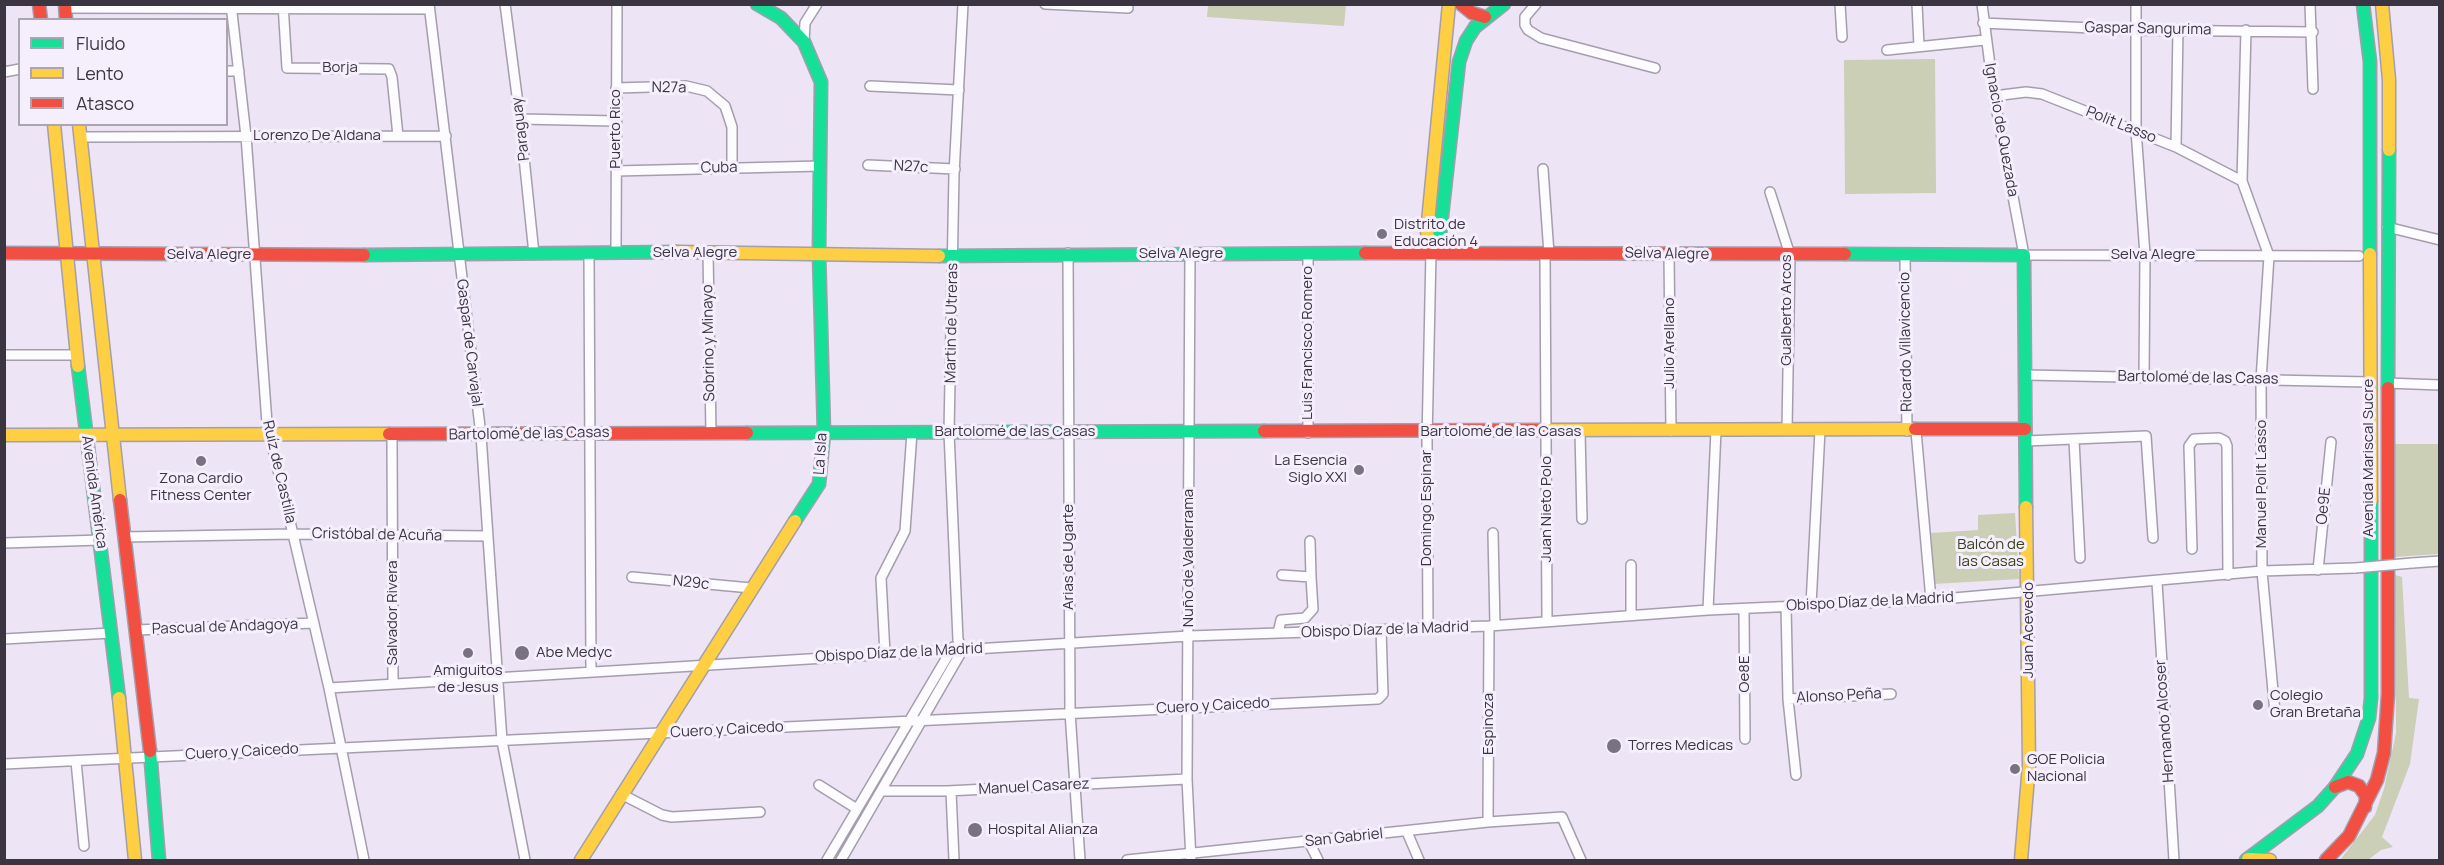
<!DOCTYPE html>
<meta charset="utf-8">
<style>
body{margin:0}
#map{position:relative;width:2444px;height:865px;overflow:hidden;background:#ede4f6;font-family:Manrope,sans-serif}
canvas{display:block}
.frame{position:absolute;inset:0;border:6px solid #3b3441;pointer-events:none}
.legend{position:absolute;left:18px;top:18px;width:210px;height:108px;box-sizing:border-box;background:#f5eefc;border:2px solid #aba4b1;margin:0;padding:8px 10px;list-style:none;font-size:18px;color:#3b3441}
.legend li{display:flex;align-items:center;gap:12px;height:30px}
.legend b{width:30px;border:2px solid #aba4b1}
</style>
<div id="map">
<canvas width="2444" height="865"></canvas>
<div class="frame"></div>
<ul class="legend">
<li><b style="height:8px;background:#16e098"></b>Fluido</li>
<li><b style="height:8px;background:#ffcf43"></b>Lento</li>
<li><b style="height:8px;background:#f24e42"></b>Atasco</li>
</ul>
</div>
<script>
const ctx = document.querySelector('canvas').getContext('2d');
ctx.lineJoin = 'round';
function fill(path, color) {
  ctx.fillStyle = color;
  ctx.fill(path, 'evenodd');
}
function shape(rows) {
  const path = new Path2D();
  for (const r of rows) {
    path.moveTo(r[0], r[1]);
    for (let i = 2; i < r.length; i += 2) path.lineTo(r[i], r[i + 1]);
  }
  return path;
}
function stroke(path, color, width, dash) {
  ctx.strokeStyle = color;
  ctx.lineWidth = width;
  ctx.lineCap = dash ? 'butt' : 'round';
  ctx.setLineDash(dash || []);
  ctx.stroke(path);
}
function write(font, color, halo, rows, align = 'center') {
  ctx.font = font + ' Manrope,sans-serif';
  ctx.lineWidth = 6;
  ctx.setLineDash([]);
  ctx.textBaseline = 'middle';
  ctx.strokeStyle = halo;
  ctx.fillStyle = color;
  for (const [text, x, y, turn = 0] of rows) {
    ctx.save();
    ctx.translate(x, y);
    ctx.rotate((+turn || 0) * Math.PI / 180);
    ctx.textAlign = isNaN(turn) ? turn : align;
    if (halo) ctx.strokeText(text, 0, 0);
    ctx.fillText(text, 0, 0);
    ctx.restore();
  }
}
fill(shape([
 [1208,5,1346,5,1344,26,1207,17],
 [1935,59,1936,193,1845,194,1844,60],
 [2393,444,2439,444,2439,554,2393,557],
 [2015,513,2019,579,1934,584,1931,533,1978,530,1978,515],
 [2395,575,2402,577,2409,698,2419,699,2410,764,2382,837,2393,847,2381,850,2368,860,2340,860,2375,815,2384,789,2396,733]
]), '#cacfb5');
const street = shape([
 [231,4,246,136,267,423,329,688,364,860],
 [283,4,287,68,389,69,392,77,398,136],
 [429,4,481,435,502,741,525,860],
 [505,4,520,119,534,254],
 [1045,4,1128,8],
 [1536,4,1525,17,1525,25,1528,30,1541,38,1655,68],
 [1840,4,1842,37],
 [1917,4,1919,46],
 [1982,4,1994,96,2024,255,2359,256],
 [2136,4,2136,130,2145,255,2144,377],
 [2310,4,2313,89],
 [65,8,429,9],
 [1983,23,2136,30,2313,32],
 [2246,30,2242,181,2269,256,2261,380,2262,571,2275,713],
 [804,42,805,23,817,4],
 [1887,50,1985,40],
 [226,71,239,71],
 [4,72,20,69],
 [870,86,959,90],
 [616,88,686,86,707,91,725,106,732,127,732,168],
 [1994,96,2026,92,2042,94,2176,147,2242,181],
 [520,119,616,121],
 [81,137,446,136],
 [2176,147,2178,29],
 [868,165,955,169],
 [1543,169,1549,254],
 [616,171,821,166],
 [1770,192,1790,255,1787,430],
 [2387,227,2440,240],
 [708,252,711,434],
 [616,253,617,4],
 [1068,253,1070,712,1080,860],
 [589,254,591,671],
 [1190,254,1187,779,1191,860],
 [1545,254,1547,620],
 [1905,254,1907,431],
 [1669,255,1671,431],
 [4,355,76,355],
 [2026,375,2369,382],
 [2387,383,2440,385],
 [1580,431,1582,519],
 [1916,431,1931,600],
 [1308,433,1308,253],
 [392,435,393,684],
 [2074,440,2080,558],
 [2026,441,2146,436,2153,538],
 [1493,533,1495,625],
 [123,537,293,534,487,536],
 [1310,541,1311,577],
 [4,543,101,540],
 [2192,549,2189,446,2194,439,2219,438,2225,441,2227,446,2228,575],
 [2412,563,2440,561],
 [2318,570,2331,442],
 [632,577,751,588],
 [2157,582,2174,860],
 [1811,605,1820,430],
 [1786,606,1788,699,1796,775],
 [1744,609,1745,739],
 [1708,610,1716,430],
 [1631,615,1631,565],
 [1428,628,1427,441,1431,252],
 [136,630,314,623],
 [1278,633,1281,620,1305,618,1313,609,1311,577,1282,575],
 [4,639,111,633],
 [885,654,881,578,905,531,912,432],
 [329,688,1189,636,1489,626,1708,610,1931,600,2262,571,2355,568],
 [1788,699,1891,694],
 [76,761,84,846],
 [4,764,1378,699,1383,694,1381,629],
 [819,785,857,809],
 [881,791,947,791,1187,779],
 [951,791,954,860],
 [621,794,662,815,672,817,760,812],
 [1488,822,1489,626],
 [1407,832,1419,860],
 [1309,842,1318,860],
 [827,860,953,647],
 [841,860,963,649,958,640,949,432,954,174,963,4],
 [1127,860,1488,822,1562,817,1581,860]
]);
const fast = shape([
 [757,4,781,18,804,42,821,82,819,254,824,433,819,484,795,521],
 [2363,4,2370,62,2370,254],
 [1431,244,1440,234,1459,62,1466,41,1475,27,1504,4],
 [1845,254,2024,255,2026,507],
 [364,255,677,252],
 [939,256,1365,253],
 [78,366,119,698],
 [2388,388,2389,150],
 [747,433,1264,431],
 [150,751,159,860],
 [2246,860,2318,806,2335,787,2357,754,2369,718,2371,698,2371,501]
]);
const slow = shape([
 [2382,4,2389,80,2389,150],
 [54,124,78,366],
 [79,124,120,500],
 [1431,248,1427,232,1449,4],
 [677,252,939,256],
 [2370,254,2371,501],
 [1544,430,1915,429],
 [4,435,389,434],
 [119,698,135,860],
 [2248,859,2270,860],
 [581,860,795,521],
 [2021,860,2029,765,2026,507]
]);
const jam = shape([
 [39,4,41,20],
 [65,4,66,20],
 [1461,4,1472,13,1485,17],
 [4,253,364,255],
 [1365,253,1845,254],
 [1915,429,2025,429],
 [1264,431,1544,430],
 [389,434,747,433],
 [120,500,150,751],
 [2335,787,2348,782,2359,786,2366,796,2365,807],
 [2326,860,2349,836,2377,780,2384,753,2388,694,2388,388]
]);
stroke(street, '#a49eac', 12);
stroke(fast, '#a49eac', 15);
stroke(slow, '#a49eac', 15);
stroke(jam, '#a49eac', 15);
stroke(street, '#fcfbfe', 9);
stroke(fast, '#16e098', 12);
stroke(slow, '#ffcf43', 12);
stroke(jam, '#f24e42', 12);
const streetBridge = shape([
 [2355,568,2412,563]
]);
stroke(streetBridge, '#a49eac', 12, []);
stroke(streetBridge, '#fcfbfe', 9);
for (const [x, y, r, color] of [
 [1382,234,6,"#797280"],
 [201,461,6,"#797280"],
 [1359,470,6,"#797280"],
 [468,653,6,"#797280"],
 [522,653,8,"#797280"],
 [2258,705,6,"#797280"],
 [1614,746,8,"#797280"],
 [2015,769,6,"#797280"],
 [975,830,8,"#797280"]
]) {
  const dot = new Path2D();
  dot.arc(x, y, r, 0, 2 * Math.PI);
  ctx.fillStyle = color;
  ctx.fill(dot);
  stroke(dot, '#f5eefc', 2);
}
write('15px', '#3b3441', '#f5eefc', [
 ["Gaspar Sangurima",2148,29,1],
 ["Borja",340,68],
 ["N27a",669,88,1],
 ["Polit Lasso",2121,125,22],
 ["Paraguay",521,129,-97],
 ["Puerto Rico",616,129,-90],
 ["Ignacio de Quezada",2001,130,80],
 ["Lorenzo De Aldana",317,136],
 ["N27c",911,167,3],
 ["Cuba",719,168,-1],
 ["Selva Alegre",695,253],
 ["Selva Alegre",1181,254],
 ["Selva Alegre",1667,254,1],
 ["Selva Alegre",209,255],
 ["Selva Alegre",2153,255],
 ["Gualberto Arcos",1787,310,-90],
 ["Martin de Utreras",952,323,-89],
 ["Ricardo Villavicencio",1906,342,-91],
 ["Gaspar de Carvajal",469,343,83],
 ["Sobrino y Minayo",709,343,-91],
 ["Luis Francisco Romero",1308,343,-90],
 ["Julio Arellano",1670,343,-90],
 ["Bartolomé de las Casas",2198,378,1],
 ["Bartolomé de las Casas",1015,432],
 ["Bartolomé de las Casas",1501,432],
 ["Bartolomé de las Casas",529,434,-1],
 ["La Isla",821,454,-86],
 ["Avenida Mariscal Sucre",2369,458,-90],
 ["Ruíz de Castilla",279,472,77],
 ["Manuel Polit Lasso",2262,484,-90],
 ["Avenida América",94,492,82],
 ["Oe9E",2324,506,-84],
 ["Domingo Espinar",1427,508,-90],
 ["Juan Nieto Polo",1547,509,-90],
 ["Cristóbal de Acuña",377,535,1],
 ["Arias de Ugarte",1069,557,-90],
 ["Nuño de Valderrama",1189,558,-90],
 ["N29c",691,583,6],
 ["Obispo Díaz de la Madrid",1870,602,-3],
 ["Salvador Rivera",393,613,-90],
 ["Pascual de Andagoya",225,627,-2],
 ["Obispo Díaz de la Madrid",1385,630,-2],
 ["Juan Acevedo",2029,630,-90],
 ["Obispo Díaz de la Madrid",899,653,-3],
 ["Oe8E",1745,674,-90],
 ["Alonso Peña",1839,696,-3],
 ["Cuero y Caicedo",1213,706,-3],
 ["Hernando Alcoser",2165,721,-94],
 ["Espinoza",1489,724,-90],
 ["Cuero y Caicedo",727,730,-3],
 ["Cuero y Caicedo",242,752,-3],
 ["Manuel Casarez",1034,787,-3],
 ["San Gabriel",1344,838,-6]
]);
write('15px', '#3b3441', '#f5eefc', [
 ["Distrito de",1394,225],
 ["Educación 4",1394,242],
 ["La Esencia",1347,461,"right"],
 ["Siglo XXI",1347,478,"right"],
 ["Zona Cardio",201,479,"center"],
 ["Fitness Center",201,496,"center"],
 ["Abe Medyc",536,653],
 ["Amiguitos",468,671,"center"],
 ["de Jesus",468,688,"center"],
 ["Colegio",2270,696],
 ["Gran Bretaña",2270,713],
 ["Torres Medicas",1628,746],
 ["GOE Policia",2027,760],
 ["Nacional",2027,777],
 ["Hospital Alianza",988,830]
], 'left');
write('15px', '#374018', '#f5eefc', [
 ["Balcón de",1991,545],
 ["las Casas",1991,562]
]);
</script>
